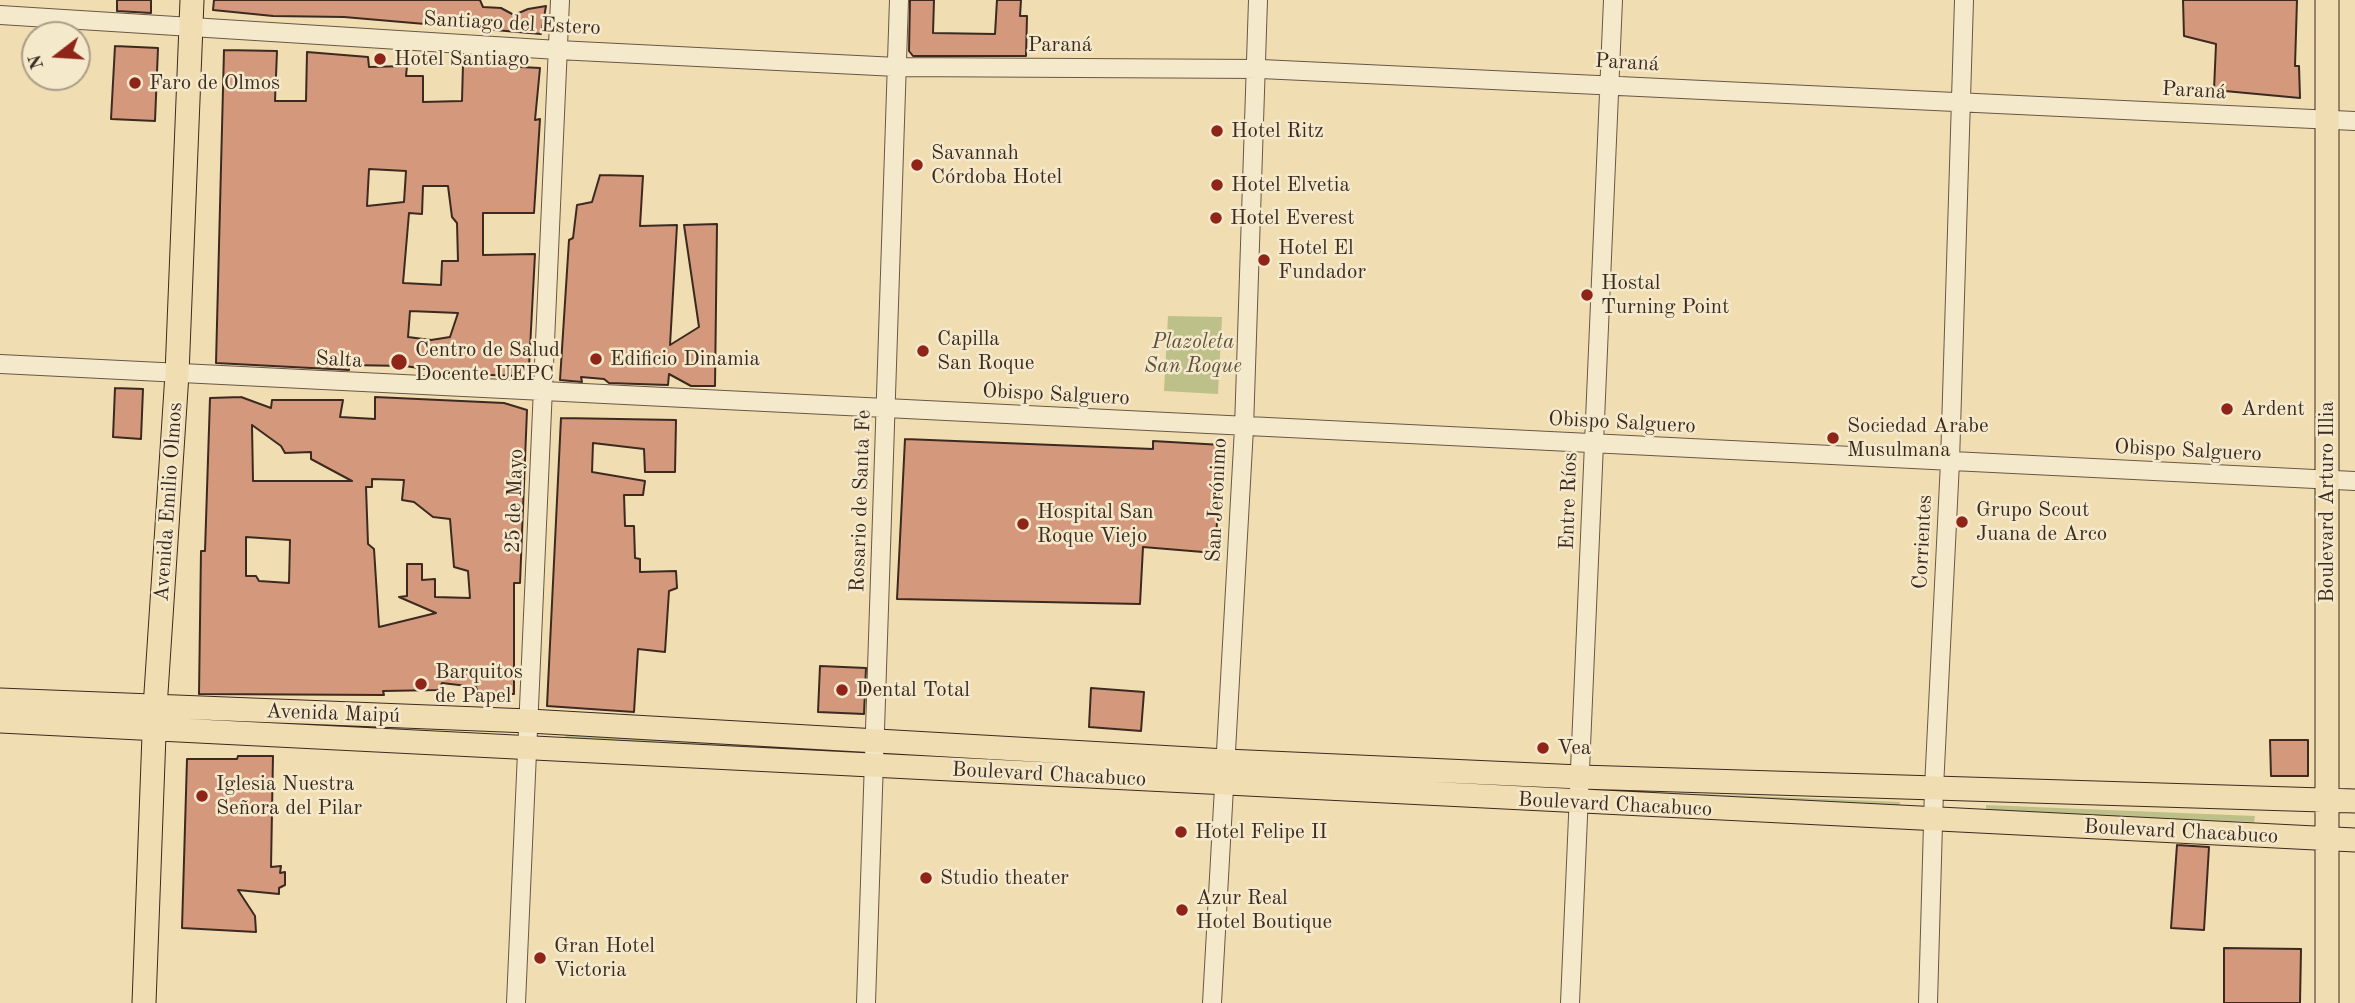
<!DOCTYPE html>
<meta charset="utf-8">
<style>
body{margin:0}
#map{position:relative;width:2355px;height:1003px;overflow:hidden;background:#f0ddb1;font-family:"Old Standard TT",serif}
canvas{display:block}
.north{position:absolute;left:21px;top:21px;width:70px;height:70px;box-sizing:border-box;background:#f5e9cc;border:2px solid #ab9d88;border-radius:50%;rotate:253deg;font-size:19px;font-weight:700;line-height:28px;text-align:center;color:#3c2a21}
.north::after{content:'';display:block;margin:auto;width:24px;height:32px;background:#8f2418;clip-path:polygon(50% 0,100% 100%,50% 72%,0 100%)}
</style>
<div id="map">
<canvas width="2355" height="1003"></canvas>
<div class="north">N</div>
</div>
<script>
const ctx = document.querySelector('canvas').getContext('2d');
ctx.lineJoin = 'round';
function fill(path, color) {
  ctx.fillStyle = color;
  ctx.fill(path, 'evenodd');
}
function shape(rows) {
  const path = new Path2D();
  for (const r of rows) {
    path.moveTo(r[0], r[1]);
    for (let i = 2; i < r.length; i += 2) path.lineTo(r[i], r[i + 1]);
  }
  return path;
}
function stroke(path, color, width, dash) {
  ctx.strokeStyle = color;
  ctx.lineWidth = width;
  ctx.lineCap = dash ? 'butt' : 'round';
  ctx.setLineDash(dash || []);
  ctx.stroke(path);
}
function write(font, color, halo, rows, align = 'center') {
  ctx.font = font + ' "Old Standard TT",serif';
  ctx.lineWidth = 5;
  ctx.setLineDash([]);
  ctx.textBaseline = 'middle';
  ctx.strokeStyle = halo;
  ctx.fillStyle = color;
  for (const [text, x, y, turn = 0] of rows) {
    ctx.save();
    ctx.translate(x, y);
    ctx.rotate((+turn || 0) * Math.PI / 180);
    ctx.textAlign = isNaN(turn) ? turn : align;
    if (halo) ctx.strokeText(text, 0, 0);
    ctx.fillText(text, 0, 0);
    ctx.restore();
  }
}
fill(shape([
 [1168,316,1222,317,1218,394,1164,391],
 [565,735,835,746,835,752,566,741],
 [1630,791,1900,802,1899,808,1631,798],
 [1986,805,2255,816,2254,822,1986,812]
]), '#bec089');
const building = shape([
 [117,0,151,0,151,13,117,11,117,0],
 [214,0,480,0,483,7,501,8,514,15,528,9,546,6,541,34,344,17,273,16,213,10,214,0],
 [910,0,934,0,933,33,995,34,997,0,1021,0,1020,16,1027,16,1026,56,913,56,909,51,910,0],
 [2183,0,2297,0,2295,66,2299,66,2300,98,2214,90,2216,44,2184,36,2183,0],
 [115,46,158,48,155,121,111,119,115,46],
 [224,50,277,51,275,101,306,101,307,52,368,57,369,67,407,66,406,76,423,76,423,102,462,101,463,64,540,68,535,120,540,119,534,213,483,213,483,255,535,254,529,367,521,376,459,374,405,366,349,365,349,370,216,363,224,50],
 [369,169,406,171,404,202,367,206,369,169],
 [423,186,448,186,452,217,457,223,458,261,442,261,441,285,403,283,409,213,422,214,423,186],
 [410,311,458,313,450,337,431,340,408,337,410,311],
 [600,175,643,176,640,226,677,225,670,345,699,327,684,225,717,224,715,386,691,386,669,374,668,385,609,383,604,379,581,377,582,382,560,380,569,240,573,238,577,205,592,202,600,175],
 [115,388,143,389,141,439,113,437,115,388],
 [241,397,271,408,272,400,343,400,340,417,375,419,375,397,504,403,527,410,520,583,514,583,514,694,478,693,476,687,442,683,438,690,383,691,384,695,199,694,201,551,205,551,210,398,241,397],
 [252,425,281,446,285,453,311,452,311,459,352,481,253,481,252,425],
 [372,479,404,480,402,500,414,502,433,517,450,519,454,567,468,571,470,598,435,597,435,579,422,580,422,564,407,564,407,596,399,597,436,613,379,627,374,549,368,544,366,487,372,487,372,479],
 [246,537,290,540,289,583,259,581,256,576,246,576,246,537],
 [561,418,676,420,675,472,645,472,644,449,593,443,592,472,645,481,643,495,624,495,625,526,634,526,635,558,640,559,640,572,676,571,677,588,669,591,665,652,638,649,634,712,547,706,561,418],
 [905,439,1153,449,1153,441,1222,445,1215,553,1143,547,1140,604,897,599,905,439],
 [820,666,866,668,864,714,818,712,820,666],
 [1091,688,1144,692,1141,731,1089,727,1091,688],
 [2270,740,2308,740,2308,776,2271,776,2270,740],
 [238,756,273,756,271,867,281,866,280,873,285,872,285,885,279,888,279,894,238,890,255,916,256,932,182,928,187,759,237,759,238,756],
 [2177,845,2209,847,2204,930,2171,928,2177,845],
 [2224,948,2301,949,2300,1003,2224,1003,2224,948]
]);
fill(building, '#d4997c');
stroke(building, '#3c2a21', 2);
const minor = shape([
 [0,15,558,50,897,67,1261,69,2355,121],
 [0,364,2355,481],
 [516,1003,560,0],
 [866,1003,899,0],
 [1212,1003,1244,428,1258,0],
 [1570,1003,1613,0],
 [1928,1003,1934,788,1950,462,1964,0]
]);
const major = shape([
 [2327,0,2327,1003],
 [0,700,529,721,1226,761,1580,777,2355,801],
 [0,721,2355,840],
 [144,1003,155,708,177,374,192,0]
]);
stroke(minor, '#695745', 20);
stroke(major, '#3c2a21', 25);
stroke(minor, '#f5e9cc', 18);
stroke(major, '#f0ddb1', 23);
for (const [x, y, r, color] of [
 [380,59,7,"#8f2418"],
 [135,83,7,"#8f2418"],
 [1217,131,7,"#8f2418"],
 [917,165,7,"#8f2418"],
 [1217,185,7,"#8f2418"],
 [1216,218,7,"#8f2418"],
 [1264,260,7,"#8f2418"],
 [1587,295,7,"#8f2418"],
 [923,351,7,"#8f2418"],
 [596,359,7,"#8f2418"],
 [399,362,9,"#8f2418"],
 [2227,409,7,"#8f2418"],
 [1833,438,7,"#8f2418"],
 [1962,522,7,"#8f2418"],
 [1023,524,7,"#8f2418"],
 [421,684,7,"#8f2418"],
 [842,690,7,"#8f2418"],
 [1543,748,7,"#8f2418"],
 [202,796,7,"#8f2418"],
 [1181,832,7,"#8f2418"],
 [926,878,7,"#8f2418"],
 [1182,910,7,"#8f2418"],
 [540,958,7,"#8f2418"]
]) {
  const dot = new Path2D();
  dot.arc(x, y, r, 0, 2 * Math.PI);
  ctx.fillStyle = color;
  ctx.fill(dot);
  stroke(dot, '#f5e9cc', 2.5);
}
write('21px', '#3c2a21', '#f5e9cc', [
 ["Santiago del Estero",512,24,3],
 ["Paraná",1060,45],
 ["Paraná",1627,63,3],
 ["Paraná",2194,91,3],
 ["Salta",339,360,3],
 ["Obispo Salguero",1056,395,3],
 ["Obispo Salguero",1622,423,3],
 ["Obispo Salguero",2188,451,3],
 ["San Jerónimo",1217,500,-87],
 ["25 de Mayo",515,501,-88],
 ["Rosario de Santa Fe",861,501,-88],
 ["Entre Ríos",1569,501,-88],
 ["Avenida Emilio Olmos",169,502,-86],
 ["Boulevard Arturo Illia",2327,502,-90],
 ["Corrientes",1923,542,-87],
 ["Avenida Maipú",333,714,2],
 ["Boulevard Chacabuco",1049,775,3],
 ["Boulevard Chacabuco",1615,805,3],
 ["Boulevard Chacabuco",2181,832,3]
]);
write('21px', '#3c2a21', '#f5e9cc', [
 ["Hotel Santiago",394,59],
 ["Faro de Olmos",149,83],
 ["Hotel Ritz",1231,131],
 ["Savannah",931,153],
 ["Córdoba Hotel",931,177],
 ["Hotel Elvetia",1231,185],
 ["Hotel Everest",1230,218],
 ["Hotel El",1278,248],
 ["Fundador",1278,272],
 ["Hostal",1601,283],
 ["Turning Point",1601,307],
 ["Capilla",937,339],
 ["San Roque",937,363],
 ["Centro de Salud",415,350],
 ["Docente UEPC",415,374],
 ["Edificio Dinamia",610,359],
 ["Ardent",2241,409],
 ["Sociedad Arabe",1847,426],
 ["Musulmana",1847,450],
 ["Grupo Scout",1976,510],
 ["Juana de Arco",1976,534],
 ["Hospital San",1037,512],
 ["Roque Viejo",1037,536],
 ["Barquitos",435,672],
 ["de Papel",435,696],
 ["Dental Total",856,690],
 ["Vea",1557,748],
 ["Iglesia Nuestra",216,784],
 ["Señora del Pilar",216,808],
 ["Hotel Felipe II",1195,832],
 ["Studio theater",940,878],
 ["Azur Real",1196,898],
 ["Hotel Boutique",1196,922],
 ["Gran Hotel",554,946],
 ["Victoria",554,970]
], 'left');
write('italic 21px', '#5c503b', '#f5e9cc', [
 ["Plazoleta",1193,342],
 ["San Roque",1193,366]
]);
</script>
